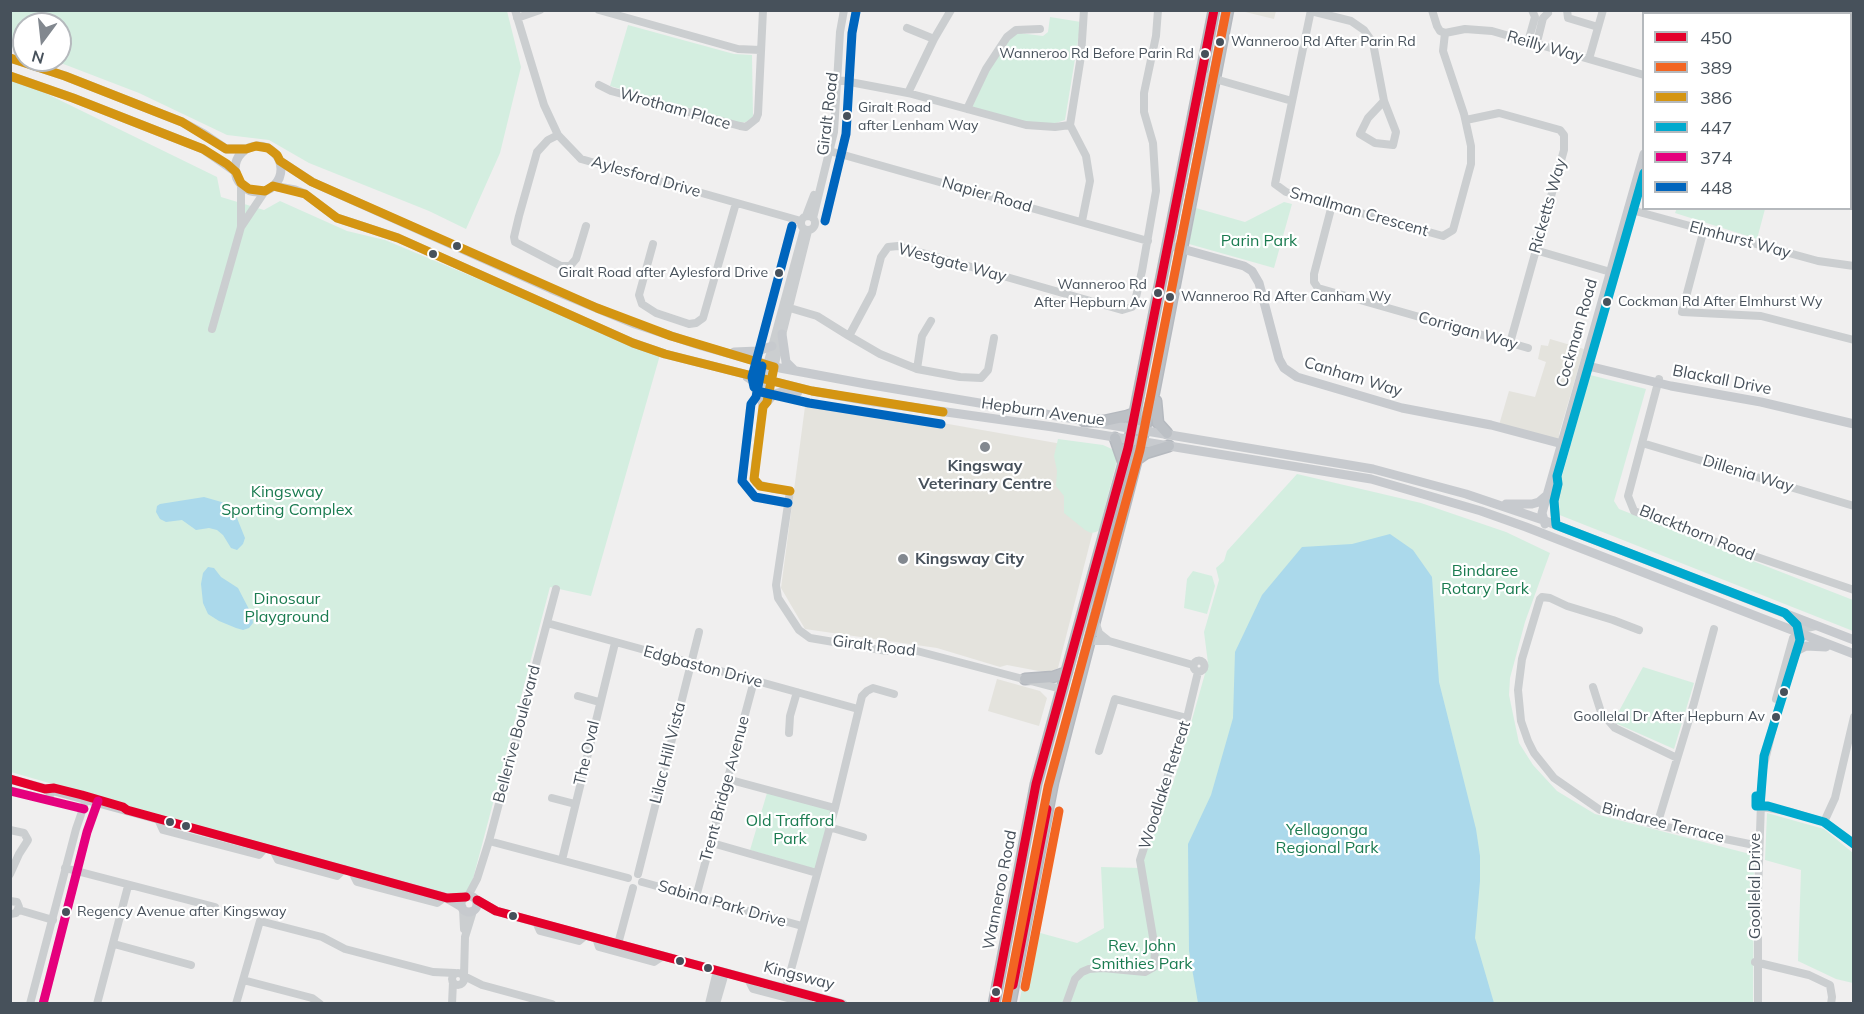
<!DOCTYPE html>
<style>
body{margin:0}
#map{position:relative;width:1864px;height:1014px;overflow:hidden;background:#f0efef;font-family:Mulish,sans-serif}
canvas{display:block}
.frame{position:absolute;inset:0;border:12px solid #47515b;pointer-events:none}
.legend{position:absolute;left:1642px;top:12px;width:210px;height:198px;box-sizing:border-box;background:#fff;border:2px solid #b5b9bd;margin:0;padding:8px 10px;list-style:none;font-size:18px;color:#47515b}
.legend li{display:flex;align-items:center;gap:12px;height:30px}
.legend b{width:30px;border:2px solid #b5b9bd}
.north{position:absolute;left:12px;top:12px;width:60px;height:60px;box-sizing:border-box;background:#fff;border:2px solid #b5b9bd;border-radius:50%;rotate:195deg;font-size:16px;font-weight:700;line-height:24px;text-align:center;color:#47515b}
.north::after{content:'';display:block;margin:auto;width:21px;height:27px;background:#82888f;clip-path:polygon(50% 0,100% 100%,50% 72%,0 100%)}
</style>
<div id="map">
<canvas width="1864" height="1014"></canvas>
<div class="frame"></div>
<ul class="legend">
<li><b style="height:8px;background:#e4002b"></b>450</li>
<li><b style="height:8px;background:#f26522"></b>389</li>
<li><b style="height:8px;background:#d49512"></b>386</li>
<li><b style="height:8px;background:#00a9ce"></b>447</li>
<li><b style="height:8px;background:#e5007d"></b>374</li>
<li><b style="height:8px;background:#0065bd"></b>448</li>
</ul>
<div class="north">N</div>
</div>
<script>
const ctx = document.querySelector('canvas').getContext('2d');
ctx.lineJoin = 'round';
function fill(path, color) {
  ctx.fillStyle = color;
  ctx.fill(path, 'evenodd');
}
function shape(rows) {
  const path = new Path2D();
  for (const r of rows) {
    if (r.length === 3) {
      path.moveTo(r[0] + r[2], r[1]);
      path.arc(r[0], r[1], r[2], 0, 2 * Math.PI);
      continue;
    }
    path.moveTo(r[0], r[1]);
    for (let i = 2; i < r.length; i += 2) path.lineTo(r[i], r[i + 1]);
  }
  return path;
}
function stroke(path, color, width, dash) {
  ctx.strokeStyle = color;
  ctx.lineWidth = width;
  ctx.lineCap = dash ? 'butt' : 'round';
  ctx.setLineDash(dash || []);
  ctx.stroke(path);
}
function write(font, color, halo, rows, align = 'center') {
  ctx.font = font + ' Mulish,sans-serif';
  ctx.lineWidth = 4.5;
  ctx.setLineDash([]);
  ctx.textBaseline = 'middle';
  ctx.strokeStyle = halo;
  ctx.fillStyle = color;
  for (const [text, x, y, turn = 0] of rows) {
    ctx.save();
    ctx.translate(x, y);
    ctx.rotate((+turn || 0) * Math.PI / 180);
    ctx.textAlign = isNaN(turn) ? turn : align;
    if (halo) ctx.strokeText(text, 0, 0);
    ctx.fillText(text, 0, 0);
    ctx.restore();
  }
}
fill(shape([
 [1237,10,1275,10,1276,11,1274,19],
 [1550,339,1584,349,1559,434,1559,442,1499,425,1509,391,1535,397,1546,362,1538,359,1541,345,1548,346],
 [806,399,1113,453,1058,668,1049,673,1007,665,1000,667,937,648,805,629,781,588],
 [997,679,1040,691,1047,698,1039,726,988,711]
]), '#e4e3dd');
fill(shape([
 [10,11,507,11,521,67,500,153,466,229,429,211,309,163,269,140,227,135,139,93,53,60,60,60,60,24,24,24,24,51,11,47],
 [1050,17,1081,22,1065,120,1050,125,1025,123,972,107,991,66,1013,35,1019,33,1043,36,1048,32],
 [628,25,734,54,752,55,753,117,746,122,740,123,610,86],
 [11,81,37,89,217,177,221,197,264,210,280,201,347,231,385,240,660,355,591,596,550,587,469,894,458,895,444,892,208,829,11,772],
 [1284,202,1292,204,1274,268,1189,244,1196,208,1245,222],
 [1677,208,1765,208,1765,209,1757,239,1675,213],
 [1590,375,1646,389,1614,501,1619,509,1853,600,1853,631,1552,512],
 [1058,439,1103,445,1114,450,1117,457,1116,464,1099,530,1096,532,1091,533,1085,530,1064,513,1064,496,1056,486,1057,471,1054,456],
 [1297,474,1421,503,1506,532,1550,553,1525,622,1510,678,1509,695,1519,743,1533,765,1557,791,1595,814,1750,854,1750,857,1754,858,1753,1003,1019,1004,1033,931,1077,943,1104,928,1101,867,1141,868,1149,831,1156,832,1180,762,1208,663,1204,632,1219,580,1216,568,1224,561,1227,551],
 [1193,571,1212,576,1215,586,1207,614,1184,608,1187,579],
 [1643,667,1694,683,1674,749,1613,722],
 [767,793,831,810,815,869,750,850],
 [1767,813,1824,829,1853,853,1853,983,1836,979,1798,961,1801,870,1765,860]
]), '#d4eee0');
fill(shape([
 [204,497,225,503,235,513,245,538,243,544,237,550,231,548,223,535,217,530,209,528,196,530,182,520,166,522,160,519,156,512,157,506,160,504],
 [1390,534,1413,550,1432,577,1439,682,1476,829,1480,856,1480,881,1475,938,1494,1003,1198,1003,1189,951,1188,844,1211,795,1233,718,1235,652,1262,595,1302,547,1352,544],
 [208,567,214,568,221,577,238,588,252,615,253,623,249,628,243,630,236,628,219,621,208,614,203,603,201,584,203,573]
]), '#abd9eb');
const highway = shape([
 [1156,401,1158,423,1167,433],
 [1084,421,1104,421,1127,416,1135,413],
 [1115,438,1124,464],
 [1139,458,1146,453,1169,446],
 [1025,679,1053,677,1067,672],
 [994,1004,1036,784,1128,448,1214,10],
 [1010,1004,1053,782,1154,392,1228,10]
]);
stroke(highway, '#b5b9bf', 13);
stroke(shape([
 [515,10,544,105,558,135,581,159,801,221],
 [599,10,738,49,760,50],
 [1311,10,1275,184,1286,192,1443,236,1453,230,1471,164,1471,146,1464,114,1443,51,1445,33,1440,31,1437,26,1432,10],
 [1567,10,1568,18,1598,27],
 [1776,10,1787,14],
 [1311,11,1351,21,1364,30,1373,43,1384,101,1396,132,1393,145,1375,143,1360,134,1368,118,1384,101],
 [1769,14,1769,10],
 [517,18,540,10],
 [907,28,934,39],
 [1445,33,1465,29,1492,31,1644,75],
 [1538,38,1543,18,1548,13],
 [1528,42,1535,17,1532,10],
 [1589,59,1603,10],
 [1201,75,1292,101],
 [834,79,908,93,1026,125,1055,127,1070,125],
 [599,85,611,91,740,126,746,127,756,119,758,114,763,10],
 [908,93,934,39,951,10],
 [1850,106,1854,105],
 [967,109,986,69,1007,37,1016,30,1040,29],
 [1466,120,1499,113,1560,130,1564,135,1564,150,1510,343],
 [558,135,548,140,537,152,519,216,514,237,515,242,561,266,570,266,576,259,586,226],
 [826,150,1148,241],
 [1850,187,1854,188],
 [1332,205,1314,274,1314,282,1318,288,1528,348],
 [1628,209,1818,261,1854,266],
 [808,223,7],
 [806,216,814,195],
 [813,218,834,132,840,32,844,10],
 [1082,221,1090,181,1086,156,1070,125,1081,56,1084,10],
 [241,227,265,191],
 [804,229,767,365,761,400,763,407,755,464,754,479,756,483,773,489,790,491,776,585,778,598,799,630,810,638,887,651,917,651,1061,689],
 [1704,229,1682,312,1761,316,1854,340],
 [653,244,639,295,642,304,656,313,689,324,696,323,703,318,736,203],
 [1535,250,1614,273],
 [783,306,817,316,849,336,872,293,881,257,888,247,898,246,1122,310,1132,307,1136,297,1142,271,1156,191,1153,143,1144,112,1144,93,1156,36,1158,10],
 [212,329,241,227,241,183],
 [849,336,880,354,917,369,960,377,981,378,988,370,994,338],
 [917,369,922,336,931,321],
 [1659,379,1628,496,1634,511,1748,554,1854,590],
 [767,401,777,355,808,231],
 [1642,443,1854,506],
 [1095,621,1099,633,1109,641],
 [547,623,858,709],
 [1639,630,1613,620,1567,606,1550,598,1542,597,1540,599,1522,659,1518,690,1521,721,1528,741,1534,753,1554,778,1600,810,1657,825,1759,846],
 [1088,641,1109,641,1193,665],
 [1199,666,5.5],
 [1593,687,1601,712,1615,728,1677,758],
 [578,696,599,702],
 [1776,699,1793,638,1802,629,1816,626],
 [789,733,790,716,797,692],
 [1099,751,1115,699,1187,718],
 [727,779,835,808],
 [10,790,44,799,48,798,52,792],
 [552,798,575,804],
 [1757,806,1791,812,1824,822,1854,844],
 [158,819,163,830,259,855,265,848],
 [1824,822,1835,798,1854,717],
 [1657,825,1694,703,1714,629],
 [829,827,863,837],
 [10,830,24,833,28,840,19,854,10,874],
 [489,841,628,878],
 [712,843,817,873],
 [273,850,278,860,337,876,344,869],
 [562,860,615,643],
 [65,868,215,907],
 [352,872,357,882,437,903,445,897],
 [638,874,699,632],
 [642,882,802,926],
 [468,896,477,879,489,841,556,589],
 [696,897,754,681],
 [10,901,17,902,19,907,16,913,10,914],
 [463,909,464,929],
 [19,910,53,920],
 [536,922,540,931,579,941,586,935],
 [596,938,599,947,654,962,663,956],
 [114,944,191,965],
 [618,944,633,888],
 [1755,962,1809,975,1830,985,1832,997,1831,1004],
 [458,979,6],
 [464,976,482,985,552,1004],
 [464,976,465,937,473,911],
 [748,979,753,989,810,1004],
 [243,980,312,998,320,1004],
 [786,988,835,808,862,696,867,691,873,688,894,694],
 [30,1004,76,829,87,797],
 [97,1004,128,886],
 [236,1004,260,921,322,937,345,949,433,972,455,973],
 [452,1004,453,982],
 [709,1004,717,971],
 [716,1004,725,973],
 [1066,1004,1075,979,1082,972,1089,969,1103,968,1145,972,1154,967,1155,949,1140,860,1187,718,1198,672],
 [1758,1004,1758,892,1762,773,1775,719,1800,640,1797,625,1788,616]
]), '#cbced0', 8);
stroke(shape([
 [1683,14,1684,10],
 [10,58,65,76,182,122,204,134,226,149,246,149],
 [10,76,73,98,203,149,236,172],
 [258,169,23],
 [280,161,312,182,551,289,635,324,702,346,780,368,866,384,1373,469,1466,494,1543,520,1854,640],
 [273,186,295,190,305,194,337,218,398,238,633,343,665,354,812,391,875,402,1053,427,1371,479,1481,511,1526,527,1854,654],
 [1168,245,1244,266,1252,271,1259,283,1279,359,1284,368,1297,377,1402,408,1491,425,1566,445],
 [782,334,786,362,794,370],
 [734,352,758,351,772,346],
 [1584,365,1671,386,1761,402,1854,424],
 [747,377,753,381,758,397,761,400],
 [767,402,774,394,785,391,798,392],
 [1506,504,1532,504,1539,502,1546,496],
 [1545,524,1542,513,1644,154],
 [1556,525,1554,501,1558,484,1557,476],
 [1796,651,1806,646,1826,647],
 [10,779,445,897,462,907],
 [469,904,8],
 [477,900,496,911,536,922,843,1004]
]), '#c7cace', 9);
stroke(highway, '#bcc0c5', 10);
stroke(shape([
 [10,779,45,789,54,788,82,795,123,807,127,810,447,898,466,897],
 [477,900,496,911,841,1004],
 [1013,985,1047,809],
 [994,1004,1036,784,1128,448,1214,10]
]), '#e4002b', 9);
stroke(shape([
 [1025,987,1059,811],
 [1006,1004,1048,787,1140,450,1226,12]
]), '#f26522', 9);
stroke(shape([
 [10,58,65,76,182,122,226,149,246,149,256,146,268,148,277,155,280,161,312,182,597,308,671,336,774,367,767,402,763,407,754,479,760,486,790,491],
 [10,76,73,98,203,149,227,164,236,172,241,183,249,189,265,191,273,186,305,194,337,218,398,238,633,343,665,354,812,391,943,412]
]), '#d49512', 9);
stroke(shape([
 [1644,173,1557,476,1558,484,1554,501,1556,525,1785,613,1797,625,1800,640,1764,756,1760,806],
 [1756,796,1756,806,1768,806,1824,822,1854,844]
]), '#00a9ce', 9);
stroke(shape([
 [10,791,84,809],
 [43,1004,87,832,98,801]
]), '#e5007d', 9);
stroke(shape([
 [825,221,846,134,852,33,856,12],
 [792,226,752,377,754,387,761,392,809,403,941,424],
 [762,366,756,397,751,404,742,481,755,497,788,503]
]), '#0065bd', 9);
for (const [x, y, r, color] of [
 [1220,42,5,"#47515b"],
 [1205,54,5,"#47515b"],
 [847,116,5,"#47515b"],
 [457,246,5,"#47515b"],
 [433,254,5,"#47515b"],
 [779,273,5,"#47515b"],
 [1158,293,5,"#47515b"],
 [1170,297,5,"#47515b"],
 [1607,302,5,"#47515b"],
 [985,447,6,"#82888f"],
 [903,559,6,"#82888f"],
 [1784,692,5,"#47515b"],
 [1776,717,5,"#47515b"],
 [170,822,5,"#47515b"],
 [186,826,5,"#47515b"],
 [66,912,5,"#47515b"],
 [513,916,5,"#47515b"],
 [680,961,5,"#47515b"],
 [708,968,5,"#47515b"],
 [996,992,5,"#47515b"]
]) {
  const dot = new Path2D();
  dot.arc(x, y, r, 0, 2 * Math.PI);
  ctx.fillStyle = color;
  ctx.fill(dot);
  stroke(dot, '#fff', 2);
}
write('14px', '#47515b', '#fff', [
 ["Wanneroo Rd After Parin Rd",1231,42],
 ["Wanneroo Rd Before Parin Rd",1194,54,"right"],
 ["Giralt Road",858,108],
 ["after Lenham Way",858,126],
 ["Giralt Road after Aylesford Drive",768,273,"right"],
 ["Wanneroo Rd",1147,285,"right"],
 ["After Hepburn Av",1147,303,"right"],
 ["Wanneroo Rd After Canham Wy",1181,297],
 ["Cockman Rd After Elmhurst Wy",1618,302],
 ["Goollelal Dr After Hepburn Av",1765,717,"right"],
 ["Regency Avenue after Kingsway",77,912]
], 'left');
write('16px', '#47515b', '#fff', [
 ["Reilly Way",1545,47,16],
 ["Wrotham Place",675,109,16],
 ["Giralt Road",828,114,-83],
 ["Aylesford Drive",646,177,16],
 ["Napier Road",987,195,16],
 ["Ricketts Way",1548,206,-74],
 ["Smallman Crescent",1359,212,16],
 ["Elmhurst Way",1740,240,15],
 ["Westgate Way",952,263,15],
 ["Corrigan Way",1468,331,16],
 ["Cockman Road",1577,333,-74],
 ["Canham Way",1353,377,17],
 ["Blackall Drive",1722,380,11],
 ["Hepburn Avenue",1043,412,8],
 ["Dillenia Way",1748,474,17],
 ["Blackthorn Road",1697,533,22],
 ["Giralt Road",874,646,7],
 ["Edgbaston Drive",703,667,15],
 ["Bellerive Boulevard",517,734,-75],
 ["The Oval",587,753,-77],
 ["Lilac Hill Vista",668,753,-76],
 ["Woodlake Retreat",1165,785,-72],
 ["Trent Bridge Avenue",725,789,-75],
 ["Bindaree Terrace",1663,823,14],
 ["Goollelal Drive",1755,886,-90],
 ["Wanneroo Road",1000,890,-79],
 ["Sabina Park Drive",722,904,16],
 ["Kingsway",799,976,15]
]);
write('16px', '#1a7b50', '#fff', [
 ["Parin Park",1259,241],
 ["Kingsway",287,492],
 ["Sporting Complex",287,510],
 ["Bindaree",1485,571],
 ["Rotary Park",1485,589],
 ["Dinosaur",287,599],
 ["Playground",287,617],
 ["Old Trafford",790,821],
 ["Park",790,839],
 ["Yellagonga",1327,830],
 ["Regional Park",1327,848],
 ["Rev. John",1142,946],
 ["Smithies Park",1142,964]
]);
write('bold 16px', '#47515b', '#fff', [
 ["Kingsway",985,466],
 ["Veterinary Centre",985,484],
 ["Kingsway City",915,559,"left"]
]);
</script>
